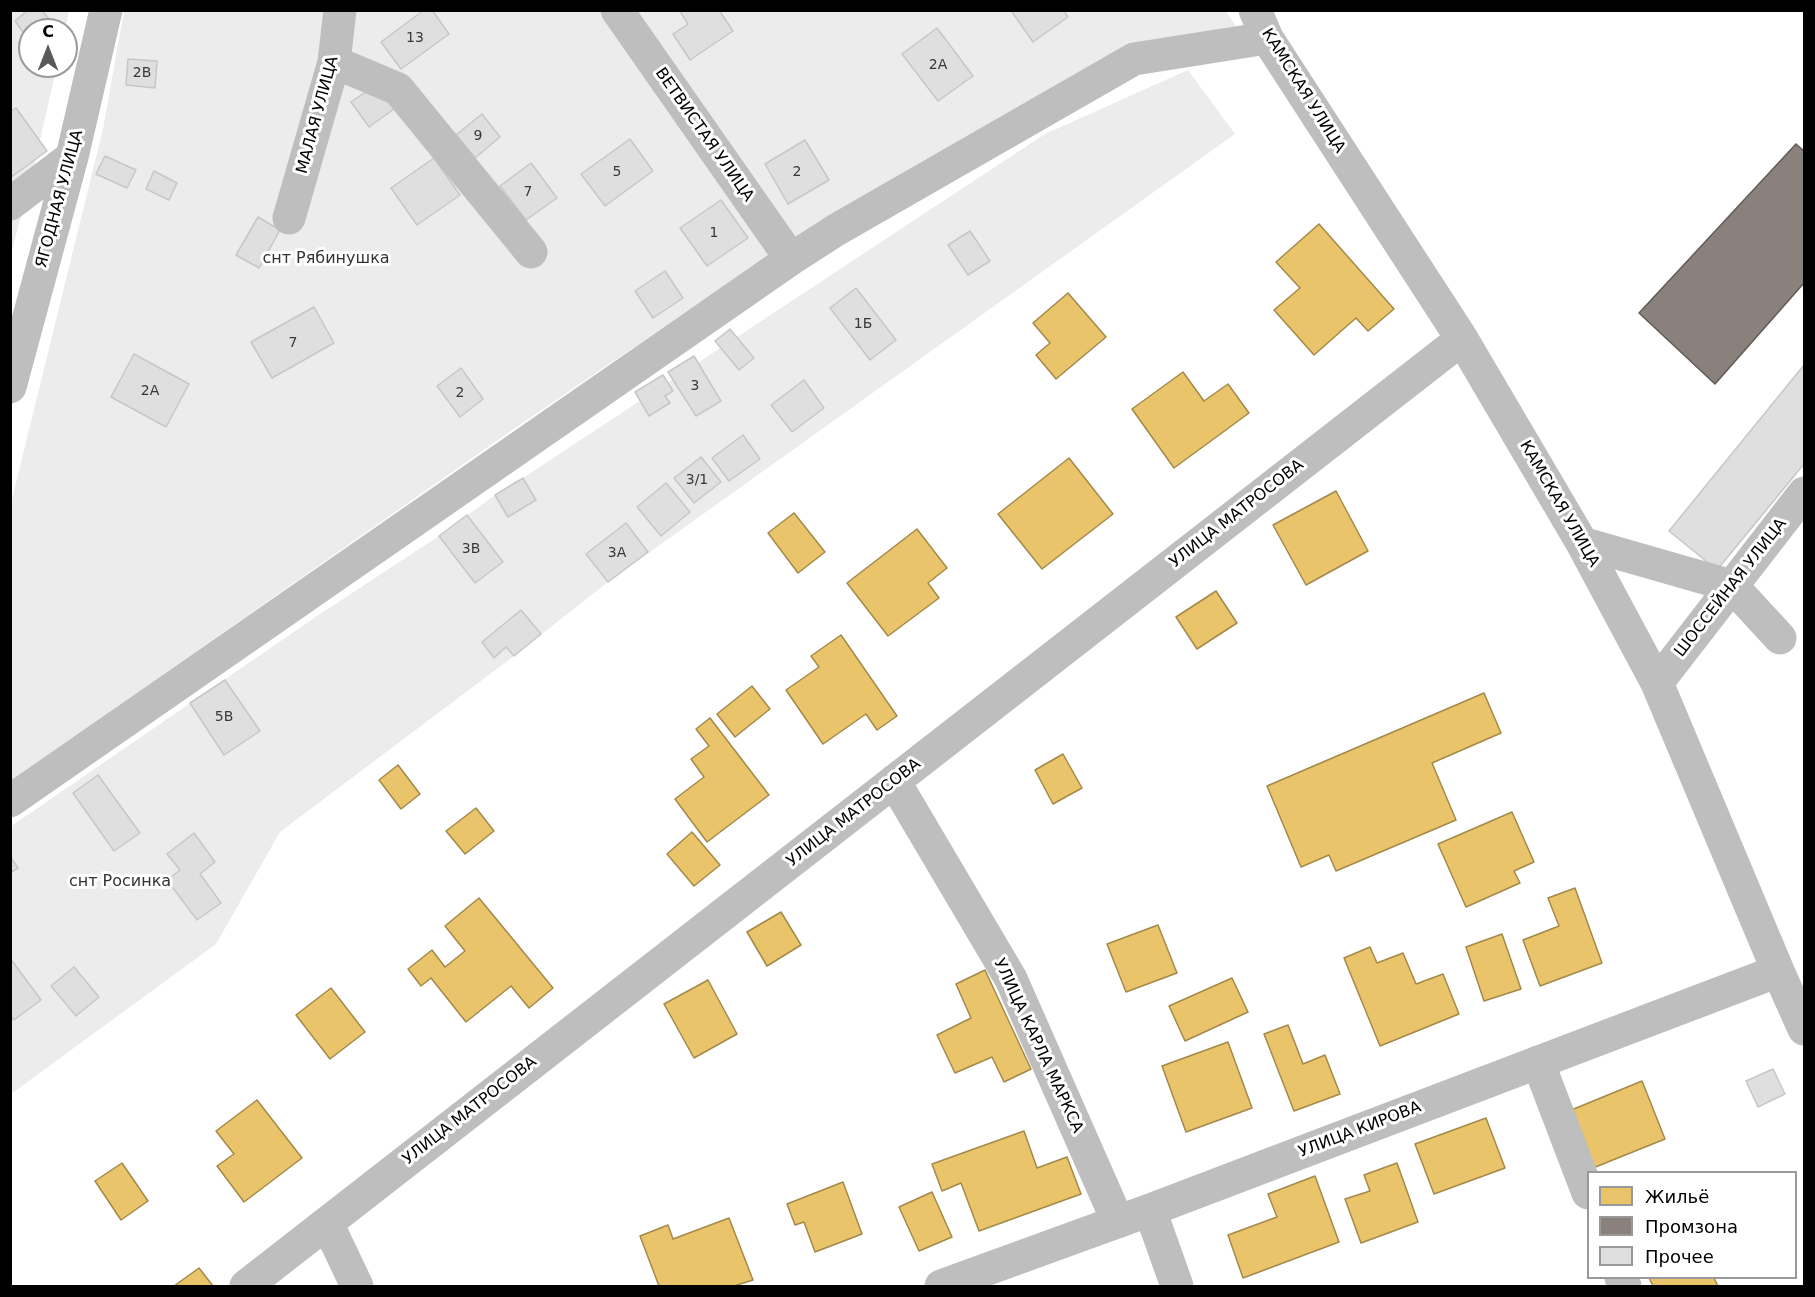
<!DOCTYPE html>
<meta charset="utf-8">
<style>
body{margin:0}
#map{position:relative;width:1815px;height:1297px;overflow:hidden;background:#fff;font-family:"DejaVu Sans",sans-serif}
canvas{display:block}
.frame{position:absolute;inset:0;border:12px solid #000;pointer-events:none}
.legend{position:absolute;left:1587px;top:1171px;width:210px;height:108px;box-sizing:border-box;background:#fff;border:2px solid #999;margin:0;padding:8px 10px;list-style:none;font-size:18px;color:#000}
.legend li{display:flex;align-items:center;gap:12px;height:30px}
.legend b{width:30px;border:2px solid #999}
.north{position:absolute;left:18px;top:18px;width:60px;height:60px;box-sizing:border-box;background:#fff;border:2px solid #999;border-radius:50%;rotate:0deg;font-size:16px;font-weight:700;line-height:24px;text-align:center;color:#000}
.north::after{content:'';display:block;margin:auto;width:21px;height:27px;background:#595959;clip-path:polygon(50% 0,100% 100%,50% 72%,0 100%)}
</style>
<div id="map">
<canvas width="1815" height="1297"></canvas>
<div class="frame"></div>
<ul class="legend">
<li><b style="height:16px;background:#e9c46a"></b>Жильё</li>
<li><b style="height:16px;background:#8a817c"></b>Промзона</li>
<li><b style="height:16px;background:#dfdfdf"></b>Прочее</li>
</ul>
<div class="north">С</div>
</div>
<script>
const ctx = document.querySelector('canvas').getContext('2d');
ctx.lineJoin = 'round';
function fill(path, color) {
  ctx.fillStyle = color;
  ctx.fill(path, 'evenodd');
}
function shape(rows) {
  const path = new Path2D();
  for (const r of rows) {
    path.moveTo(r[0], r[1]);
    for (let i = 2; i < r.length; i += 2) path.lineTo(r[i], r[i + 1]);
  }
  return path;
}
function stroke(path, color, width, dash) {
  ctx.strokeStyle = color;
  ctx.lineWidth = width;
  ctx.lineCap = dash ? 'butt' : 'round';
  ctx.setLineDash(dash || []);
  ctx.stroke(path);
}
function write(font, color, halo, rows, align = 'center') {
  ctx.font = font + ' "DejaVu Sans",sans-serif';
  ctx.lineWidth = 6;
  ctx.setLineDash([]);
  ctx.textBaseline = 'middle';
  ctx.strokeStyle = halo;
  ctx.fillStyle = color;
  for (const [text, x, y, turn = 0] of rows) {
    ctx.save();
    ctx.translate(x, y);
    ctx.rotate((+turn || 0) * Math.PI / 180);
    ctx.textAlign = isNaN(turn) ? turn : align;
    if (halo) ctx.strokeText(text, 0, 0);
    ctx.fillText(text, 0, 0);
    ctx.restore();
  }
}
fill(shape([
 [1225,10,1236,26,1132,46,821,220,515,428,11,781,11,503,103,129,124,11],
 [11,11,69,11,65,30,30,30,30,66,57,66,35,162,11,254],
 [1188,70,1235,134,608,582,514,656,280,832,216,944,11,1094,10,827,317,616,439,536,495,495,523,478,1045,134]
]), '#ececec');
const homes = shape([
 [1319,224,1394,309,1368,331,1356,318,1314,355,1274,310,1300,288,1276,262,1319,224],
 [1068,293,1106,337,1056,379,1036,355,1050,343,1033,323,1068,293],
 [1183,372,1204,401,1228,384,1249,413,1174,468,1132,409,1183,372],
 [1069,458,1113,514,1042,569,998,514,1069,458],
 [1336,491,1368,551,1306,585,1273,525,1336,491],
 [794,513,825,552,798,573,768,533,794,513],
 [917,529,947,568,928,583,939,598,888,636,847,583,917,529],
 [1216,591,1237,623,1197,649,1176,617,1216,591],
 [841,635,897,716,877,730,866,714,823,744,786,690,819,667,811,656,841,635],
 [752,686,770,709,735,737,717,714,752,686],
 [1484,693,1501,733,1432,763,1456,820,1336,871,1329,855,1301,867,1267,786,1484,693],
 [710,718,769,795,707,842,675,799,704,777,691,759,709,746,696,729,710,718],
 [1063,754,1082,788,1053,804,1035,770,1063,754],
 [398,765,420,794,401,809,379,780,398,765],
 [476,808,494,831,465,854,446,831,476,808],
 [1512,812,1534,862,1514,871,1520,883,1466,907,1438,844,1512,812],
 [692,832,720,865,694,886,667,854,692,832],
 [1575,888,1602,963,1540,986,1523,940,1559,926,1548,898,1575,888],
 [479,898,553,988,529,1008,511,986,466,1022,431,978,421,986,408,969,432,950,445,967,465,951,445,926,479,898],
 [781,912,801,945,767,966,747,932,781,912],
 [1158,925,1177,973,1126,992,1107,944,1158,925],
 [1502,934,1521,989,1484,1001,1466,947,1502,934],
 [1370,947,1377,963,1403,953,1416,984,1443,974,1459,1014,1380,1046,1344,958,1370,947],
 [985,970,1031,1069,1004,1082,992,1057,955,1073,937,1035,971,1018,956,984,985,970],
 [1232,978,1248,1012,1185,1041,1169,1006,1232,978],
 [708,980,737,1034,694,1058,664,1004,708,980],
 [331,988,365,1032,330,1059,296,1015,331,988],
 [1288,1025,1303,1064,1325,1055,1340,1094,1294,1111,1264,1034,1288,1025],
 [1228,1042,1252,1108,1186,1132,1162,1066,1228,1042],
 [1642,1081,1665,1139,1588,1170,1564,1113,1642,1081],
 [257,1100,302,1158,244,1202,217,1166,234,1154,216,1131,257,1100],
 [1486,1118,1505,1168,1434,1194,1415,1144,1486,1118],
 [1024,1131,1037,1168,1067,1157,1081,1194,979,1231,961,1183,942,1191,932,1164,1024,1131],
 [122,1163,148,1201,121,1220,95,1181,122,1163],
 [1397,1163,1418,1222,1361,1243,1345,1199,1370,1191,1364,1175,1397,1163],
 [1315,1176,1339,1242,1243,1278,1228,1235,1277,1217,1268,1194,1315,1176],
 [843,1182,862,1234,815,1252,804,1222,795,1225,787,1204,843,1182],
 [932,1192,952,1237,919,1251,899,1207,932,1192],
 [729,1218,753,1280,734,1286,659,1286,640,1236,668,1225,673,1239,729,1218],
 [199,1268,213,1286,174,1286,199,1268],
 [1649,1278,1714,1278,1718,1286,1653,1286,1649,1278]
]);
fill(homes, '#e9c46a');
stroke(homes, '#a3894a', 1.5);
const industry = shape([
 [1796,144,1804,151,1804,283,1715,384,1639,313,1796,144]
]);
fill(industry, '#8a817c');
stroke(industry, '#615a57', 1.5);
const building = shape([
 [28,10,42,10,57,30,30,30,30,42,15,21,28,10],
 [424,10,432,10,449,34,401,69,381,42,424,10],
 [679,10,719,10,733,31,690,60,673,34,688,24,679,10],
 [1015,10,1063,10,1068,17,1033,42,1012,12,1015,10],
 [937,28,973,76,938,101,902,54,937,28],
 [128,59,157,61,155,88,126,85,128,59],
 [377,84,394,109,369,127,351,102,377,84],
 [16,108,47,151,10,178,10,112,16,108],
 [482,114,500,137,475,158,456,135,482,114],
 [630,139,653,171,605,206,581,174,630,139],
 [805,140,829,180,788,204,765,164,805,140],
 [105,156,136,170,127,188,96,174,105,156],
 [434,158,460,195,417,225,391,188,434,158],
 [531,163,557,198,526,220,500,186,531,163],
 [154,171,177,183,169,200,146,189,154,171],
 [721,200,748,238,707,266,680,228,721,200],
 [258,217,280,230,259,268,236,255,258,217],
 [970,231,990,261,968,275,948,245,970,231],
 [665,271,683,298,653,318,635,291,665,271],
 [856,288,896,340,870,360,830,308,856,288],
 [314,307,334,343,272,378,251,342,314,307],
 [730,329,754,358,739,370,715,341,730,329],
 [134,354,189,384,166,427,111,397,134,354],
 [694,356,721,401,696,416,668,372,694,356],
 [1804,365,1804,464,1717,570,1669,531,1804,365],
 [461,368,483,399,460,417,437,386,461,368],
 [663,375,673,391,665,396,670,403,649,416,635,392,663,375],
 [804,380,824,408,792,432,771,405,804,380],
 [743,435,760,459,729,481,712,458,743,435],
 [701,457,721,482,694,503,674,478,701,457],
 [523,478,536,500,508,517,495,495,523,478],
 [666,483,690,512,661,536,637,507,666,483],
 [467,515,503,562,475,583,439,536,467,515],
 [626,523,648,552,608,582,586,554,626,523],
 [521,610,541,634,514,656,506,647,494,658,482,642,521,610],
 [225,680,260,731,224,755,190,703,225,680],
 [98,775,140,833,114,851,73,793,98,775],
 [194,833,215,862,200,874,221,903,197,920,167,880,180,870,167,854,194,833],
 [10,856,18,868,10,873,10,856],
 [10,958,41,1000,14,1020,10,1015,10,958],
 [74,967,99,997,76,1016,51,986,74,967],
 [1773,1069,1785,1094,1758,1107,1746,1081,1773,1069]
]);
fill(building, '#dfdfdf');
stroke(building, '#c7c7c7', 1.5);
stroke(shape([
 [617,10,791,259],
 [1255,10,1267,38,1462,339,1582,543,1657,683,1778,971,1804,1029],
 [334,62,398,89,531,252],
 [10,204,72,157],
 [289,218,334,62,340,10],
 [10,387,72,157,106,10],
 [1582,543,1732,586,1780,638],
 [1657,683,1804,493],
 [894,781,1011,979,1118,1222],
 [10,801,791,259,836,230,1134,59,1267,38],
 [1538,1062,1588,1193],
 [1150,1210,1177,1286],
 [327,1223,357,1286],
 [1621,1278,1625,1286],
 [246,1286,1462,339],
 [941,1286,1150,1210,1778,971]
]), '#bebebe', 33);
write('14px', '#383838', null, [
 ["13",415,38],
 ["2А",938,65],
 ["2В",142,73],
 ["9",478,136],
 ["5",617,172],
 ["2",797,172],
 ["7",528,192],
 ["1",714,233],
 ["1Б",863,324],
 ["7",293,343],
 ["3",695,386],
 ["2А",150,391],
 ["2",460,393],
 ["3/1",697,480],
 ["3В",471,549],
 ["3А",617,553],
 ["5В",224,717]
]);
write('16px', '#000', '#fff', [
 ["КАМСКАЯ УЛИЦА",1303,91,58],
 ["МАЛАЯ УЛИЦА",318,115,-75],
 ["ВЕТВИСТАЯ УЛИЦА",704,135,55],
 ["ЯГОДНАЯ УЛИЦА",60,199,-75],
 ["КАМСКАЯ УЛИЦА",1559,504,60],
 ["УЛИЦА МАТРОСОВА",1237,514,-38],
 ["ШОССЕЙНАЯ УЛИЦА",1731,588,-52],
 ["УЛИЦА МАТРОСОВА",854,813,-38],
 ["УЛИЦА КАРЛА МАРКСА",1038,1046,65],
 ["УЛИЦА МАТРОСОВА",470,1111,-38],
 ["УЛИЦА КИРОВА",1360,1130,-21]
]);
write('16px', '#333', '#fff', [
 ["снт Рябинушка",326,259],
 ["снт Росинка",120,882]
]);
</script>
